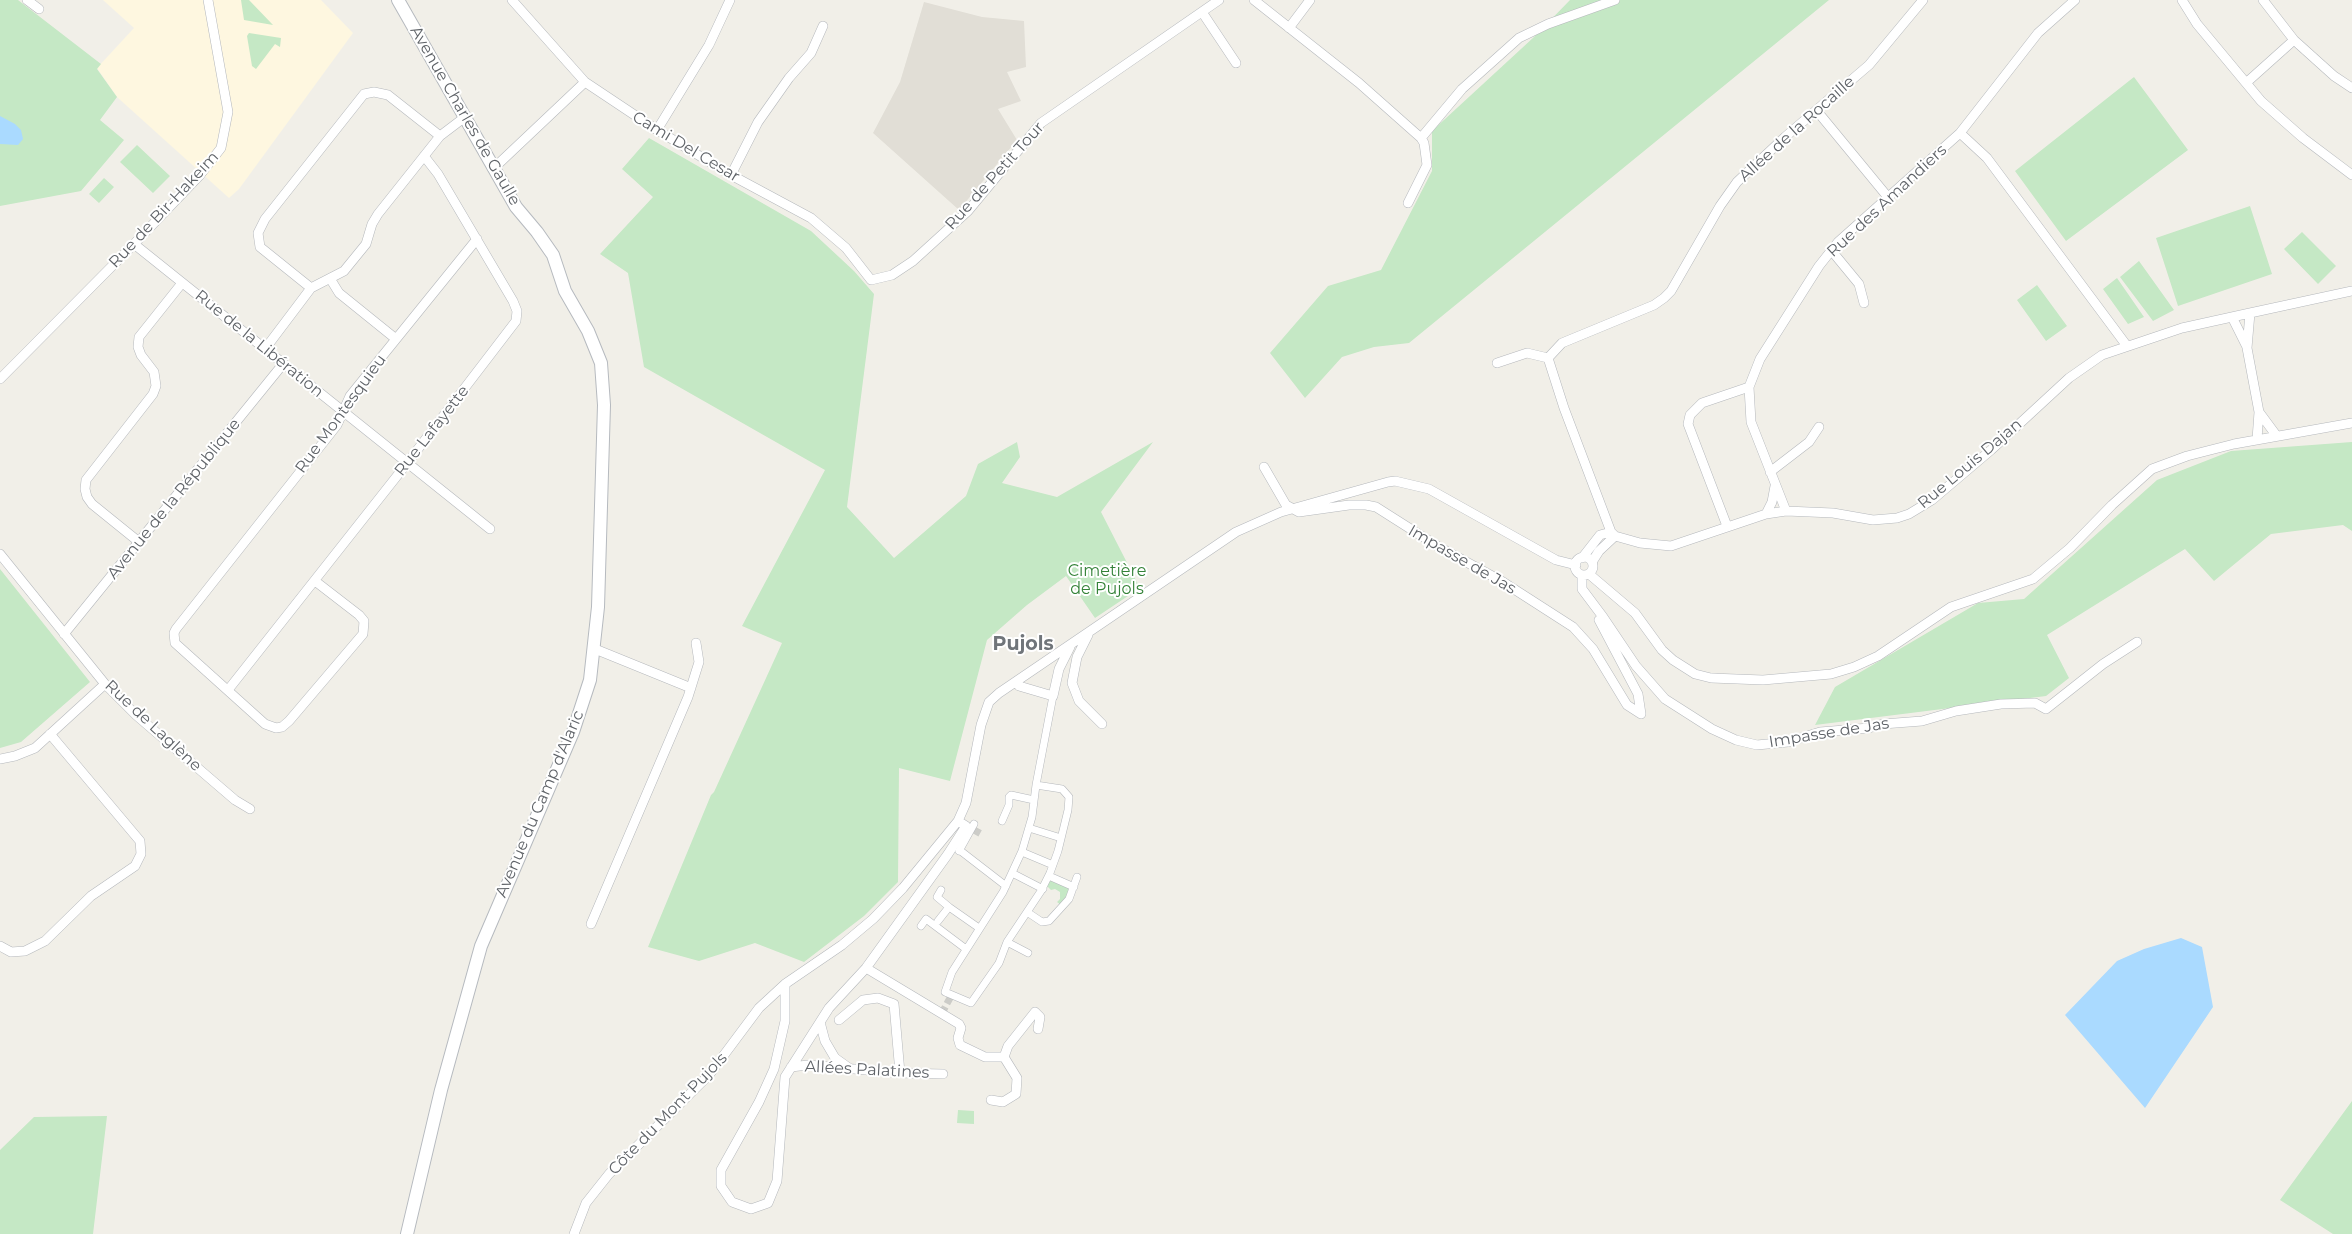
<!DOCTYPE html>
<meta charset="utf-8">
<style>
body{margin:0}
canvas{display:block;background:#f1efe8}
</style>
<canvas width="2352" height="1234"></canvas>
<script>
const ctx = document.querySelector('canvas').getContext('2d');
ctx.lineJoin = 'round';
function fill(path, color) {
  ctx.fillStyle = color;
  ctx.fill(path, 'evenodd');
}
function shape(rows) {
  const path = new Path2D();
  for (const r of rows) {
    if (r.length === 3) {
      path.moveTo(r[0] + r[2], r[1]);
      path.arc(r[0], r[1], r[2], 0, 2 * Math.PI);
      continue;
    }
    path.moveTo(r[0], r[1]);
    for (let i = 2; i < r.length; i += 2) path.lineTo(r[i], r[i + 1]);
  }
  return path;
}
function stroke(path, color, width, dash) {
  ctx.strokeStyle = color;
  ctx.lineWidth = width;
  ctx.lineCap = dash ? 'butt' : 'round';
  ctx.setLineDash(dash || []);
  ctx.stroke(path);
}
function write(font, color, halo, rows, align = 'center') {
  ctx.font = font + ' Montserrat,sans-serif';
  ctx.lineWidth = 4;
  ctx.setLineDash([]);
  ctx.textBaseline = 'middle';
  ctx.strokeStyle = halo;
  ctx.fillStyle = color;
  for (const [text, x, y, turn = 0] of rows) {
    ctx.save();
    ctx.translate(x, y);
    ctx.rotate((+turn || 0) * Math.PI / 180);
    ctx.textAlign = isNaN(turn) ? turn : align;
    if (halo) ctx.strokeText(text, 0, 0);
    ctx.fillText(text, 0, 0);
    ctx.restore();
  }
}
fill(shape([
 [103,0,321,0,353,33,239,189,229,198,117,97,97,68,134,28]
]), '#fef7e0');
fill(shape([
 [924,2,982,17,1024,21,1026,67,1007,72,1021,101,998,109,1017,140,959,210,873,133,900,82]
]), '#e1ded6');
fill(shape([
 [0,0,18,0,101,64,97,69,117,97,100,120,124,140,81,191,0,206],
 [241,0,249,0,273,25,244,20],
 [1570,0,1829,0,1409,343,1374,347,1342,357,1305,398,1270,353,1328,286,1381,270,1432,171,1432,131,1534,37],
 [249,33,281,38,280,47,275,44,256,69,252,66,247,36],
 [2134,77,2188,150,2066,241,2015,171],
 [649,138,811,231,854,271,874,294,847,507,894,558,966,496,978,464,1017,442,1020,457,1002,483,1057,497,1153,442,1101,512,1140,588,1095,618,1066,576,1027,605,987,640,950,781,899,768,898,882,864,916,804,962,755,943,699,961,648,947,711,795,714,792,782,643,742,626,825,470,644,367,628,273,600,254,653,197,622,169],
 [137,145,170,176,153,193,120,162],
 [104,178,114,187,99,203,89,194],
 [2250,206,2272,274,2178,306,2156,238],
 [2302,232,2336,266,2318,284,2284,249],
 [2139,261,2174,310,2153,321,2120,277],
 [2117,278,2144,317,2128,324,2103,289],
 [2037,285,2067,326,2046,341,2017,300],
 [2352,442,2352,531,2343,525,2271,534,2214,581,2185,549,2047,635,2069,678,2046,696,1815,725,1835,687,1978,603,2024,599,2157,480,2231,451],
 [0,569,90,682,21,742,0,748],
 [1050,878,1072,887,1068,898,1061,905,1057,902,1060,899,1060,892,1055,889,1051,890,1047,886],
 [2352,1101,2352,1234,2333,1234,2280,1200],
 [958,1110,974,1111,974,1124,957,1123],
 [107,1116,93,1234,0,1234,0,1150,34,1117]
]), '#c5e8c5');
fill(shape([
 [0,116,15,124,21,130,23,139,18,145,0,144],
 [2181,938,2202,947,2213,1007,2145,1108,2065,1015,2117,961,2144,949]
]), '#aadaff');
stroke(shape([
 [974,830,983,835],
 [942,1013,951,996]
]), '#ccccc8', 7, [7, 3.5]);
const pedestrian = shape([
 [1036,785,1062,789,1069,797,1068,810,1058,851,1050,873,1041,891,1007,942,999,963,971,1003,945,992,952,972,1003,892,1022,851,1032,817,1036,785,1053,696],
 [1002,821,1009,805,1009,797,1011,795,1034,800],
 [1029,828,1061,838],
 [959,851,974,824],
 [962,852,1006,886],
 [1022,852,1053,865],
 [1012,873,1043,889],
 [1049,876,1074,887],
 [941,890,937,897,949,907],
 [1027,912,1042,922,1049,921,1069,899,1077,877],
 [938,921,949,907,979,928],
 [921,926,926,919,966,949],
 [1007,942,1028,953]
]);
const minor = shape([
 [27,0,39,9],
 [512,0,585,82,657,130,731,175,811,218,846,248,871,280,892,275,913,261,968,211,1041,123,1219,0],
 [1254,0,1359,83,1421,138,1424,143,1427,165,1408,203],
 [2182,0,2197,24,2261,101,2303,138,2352,175],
 [2263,0,2294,40,2334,76,2352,88],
 [1202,12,1236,63],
 [1289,28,1310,0],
 [2246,83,2294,40],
 [1817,111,1887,196],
 [657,130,709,45,730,0],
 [1960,133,1987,158,2127,346],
 [1421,138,1462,89,1519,38,1548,24,1615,0],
 [494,168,585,82],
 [731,175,758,122,789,78,811,53,823,26],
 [134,244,490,529],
 [1831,250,1859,284,1864,303],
 [331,280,339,293,396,339],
 [311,288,260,247,258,233,265,219,364,94,374,92,388,95,440,136],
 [2232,317,2247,347],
 [265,349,311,288,344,271,366,244,372,224,378,214,440,136,465,117],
 [1548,358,1562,343,1654,305,1664,298,1671,291,1720,206,1737,182,1785,137,1869,65,1923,0],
 [1548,358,1564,408,1611,532,1615,536],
 [1497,363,1527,353,1548,358],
 [0,379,134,244,200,175,221,148,228,112,208,0],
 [2276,435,2259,412,2247,348,2250,313,2352,291],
 [2257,439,2259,412],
 [1264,467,1286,505,1299,512,1349,505,1366,505,1376,507,1439,547,1503,582,1573,627,1593,649,1627,705,1641,714,1638,694,1599,620,1603,617,1636,666,1665,699,1712,729,1736,740,1757,745,1788,742,1820,732,1869,728,1883,724,1922,721,1956,711,2001,704,2035,703,2046,709,2103,664,2137,642],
 [1770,472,1809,442,1819,427],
 [1786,511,1751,422,1749,387,1760,359,1819,266,1838,242,1960,133,2038,33,2075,0],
 [1766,514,1772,502,1775,486],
 [1727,526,1688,424,1690,415,1702,403,1749,387],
 [1615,536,1640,543,1671,546,1766,514,1786,511,1833,513,1873,520,1897,518,1909,514,1932,500,1991,450,2069,378,2102,355,2182,328,2250,313],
 [139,542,92,504,87,497,85,489,86,480,153,394,156,386,154,372,141,355,138,347,139,337,182,283],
 [0,554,105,684,136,715,235,800,250,809],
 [1584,566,9],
 [1582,558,1600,535,1611,532],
 [1592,562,1599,551,1615,536],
 [1589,574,1635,613,1662,650,1673,660,1695,674,1711,678,1763,680,1831,674,1854,667,1878,656,1951,607,2033,579,2070,548,2112,505,2152,469,2187,456,2234,444,2352,423],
 [1582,575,1582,589,1603,617],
 [315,581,359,615,364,621,363,634,289,721,282,727,276,728,265,724,175,643,174,633,176,629,337,425,350,396,477,239],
 [64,634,283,364],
 [1088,635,1077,657,1072,683,1079,701,1102,724],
 [595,649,691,688],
 [1017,683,1019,686,1053,696,1059,669,1070,647],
 [228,690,408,462,516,321,517,311,513,301,438,174,424,156],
 [0,759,15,756,35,748,105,684],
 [591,924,688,697,699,662,696,643],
 [0,946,11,952,25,951,45,941,91,896,135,866,141,854,140,841,50,734],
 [866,968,959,1024,961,1028,958,1038,960,1045,985,1057,1004,1057],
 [785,984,785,1021,774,1069,759,1102,721,1170,721,1186,732,1202,751,1209,768,1203,777,1181,785,1077,829,1008,866,968,948,854,966,826,958,821],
 [839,1020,863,1000,878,998,894,1004,900,1073],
 [820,1022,825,1041,835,1058,849,1068],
 [1004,1057,1008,1046,1035,1012,1040,1017,1038,1029],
 [791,1067,808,1065,900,1073,943,1074],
 [991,1100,1003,1102,1016,1094,1017,1078,1004,1057],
 [574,1234,586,1203,609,1174,709,1075,759,1008,785,984,842,945,873,919,903,888,958,821,966,803,981,725,989,702,999,693,1236,532,1281,512,1388,482,1395,481,1429,489,1556,560,1576,565]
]);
const secondary = shape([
 [398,0,516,207,537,232,553,255,565,291,588,331,601,363,604,405,598,607,590,680,573,732,481,946,441,1090,407,1234]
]);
stroke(pedestrian, '#b5b8bc', 8);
stroke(minor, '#b5b8bc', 10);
stroke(secondary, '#b6babf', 14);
stroke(pedestrian, '#fff', 7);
stroke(minor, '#fff', 9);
stroke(secondary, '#fff', 12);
write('16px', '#5f6368', '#fff', [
 ["Avenue Charles de Gaulle",465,116,60],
 ["Allée de la Rocaille",1797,129,-42],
 ["Cami Del Cesar",686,147,31],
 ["Rue de Petit Tour",995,176,-48],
 ["Rue des Amandiers",1887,201,-43],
 ["Rue de Bir-Hakeim",164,210,-47],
 ["Rue de la Libération",259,344,39],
 ["Rue Montesquieu",341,414,-54],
 ["Rue Lafayette",432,431,-52],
 ["Rue Louis Dajan",1970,464,-40],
 ["Avenue de la République",174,499,-51],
 ["Impasse de Jas",1462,560,30],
 ["Rue de Laglène",153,726,43],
 ["Impasse de Jas",1829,733,-9],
 ["Avenue du Camp d'Alaric",540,804,-67],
 ["Allées Palatines",867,1070,3],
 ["Côte du Mont Pujols",668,1114,-46]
]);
write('16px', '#348238', '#fff', [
 ["Cimetière",1107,571],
 ["de Pujols",1107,589]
]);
write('bold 19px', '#70757a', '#fff', [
 ["Pujols",1023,644]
]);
</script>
